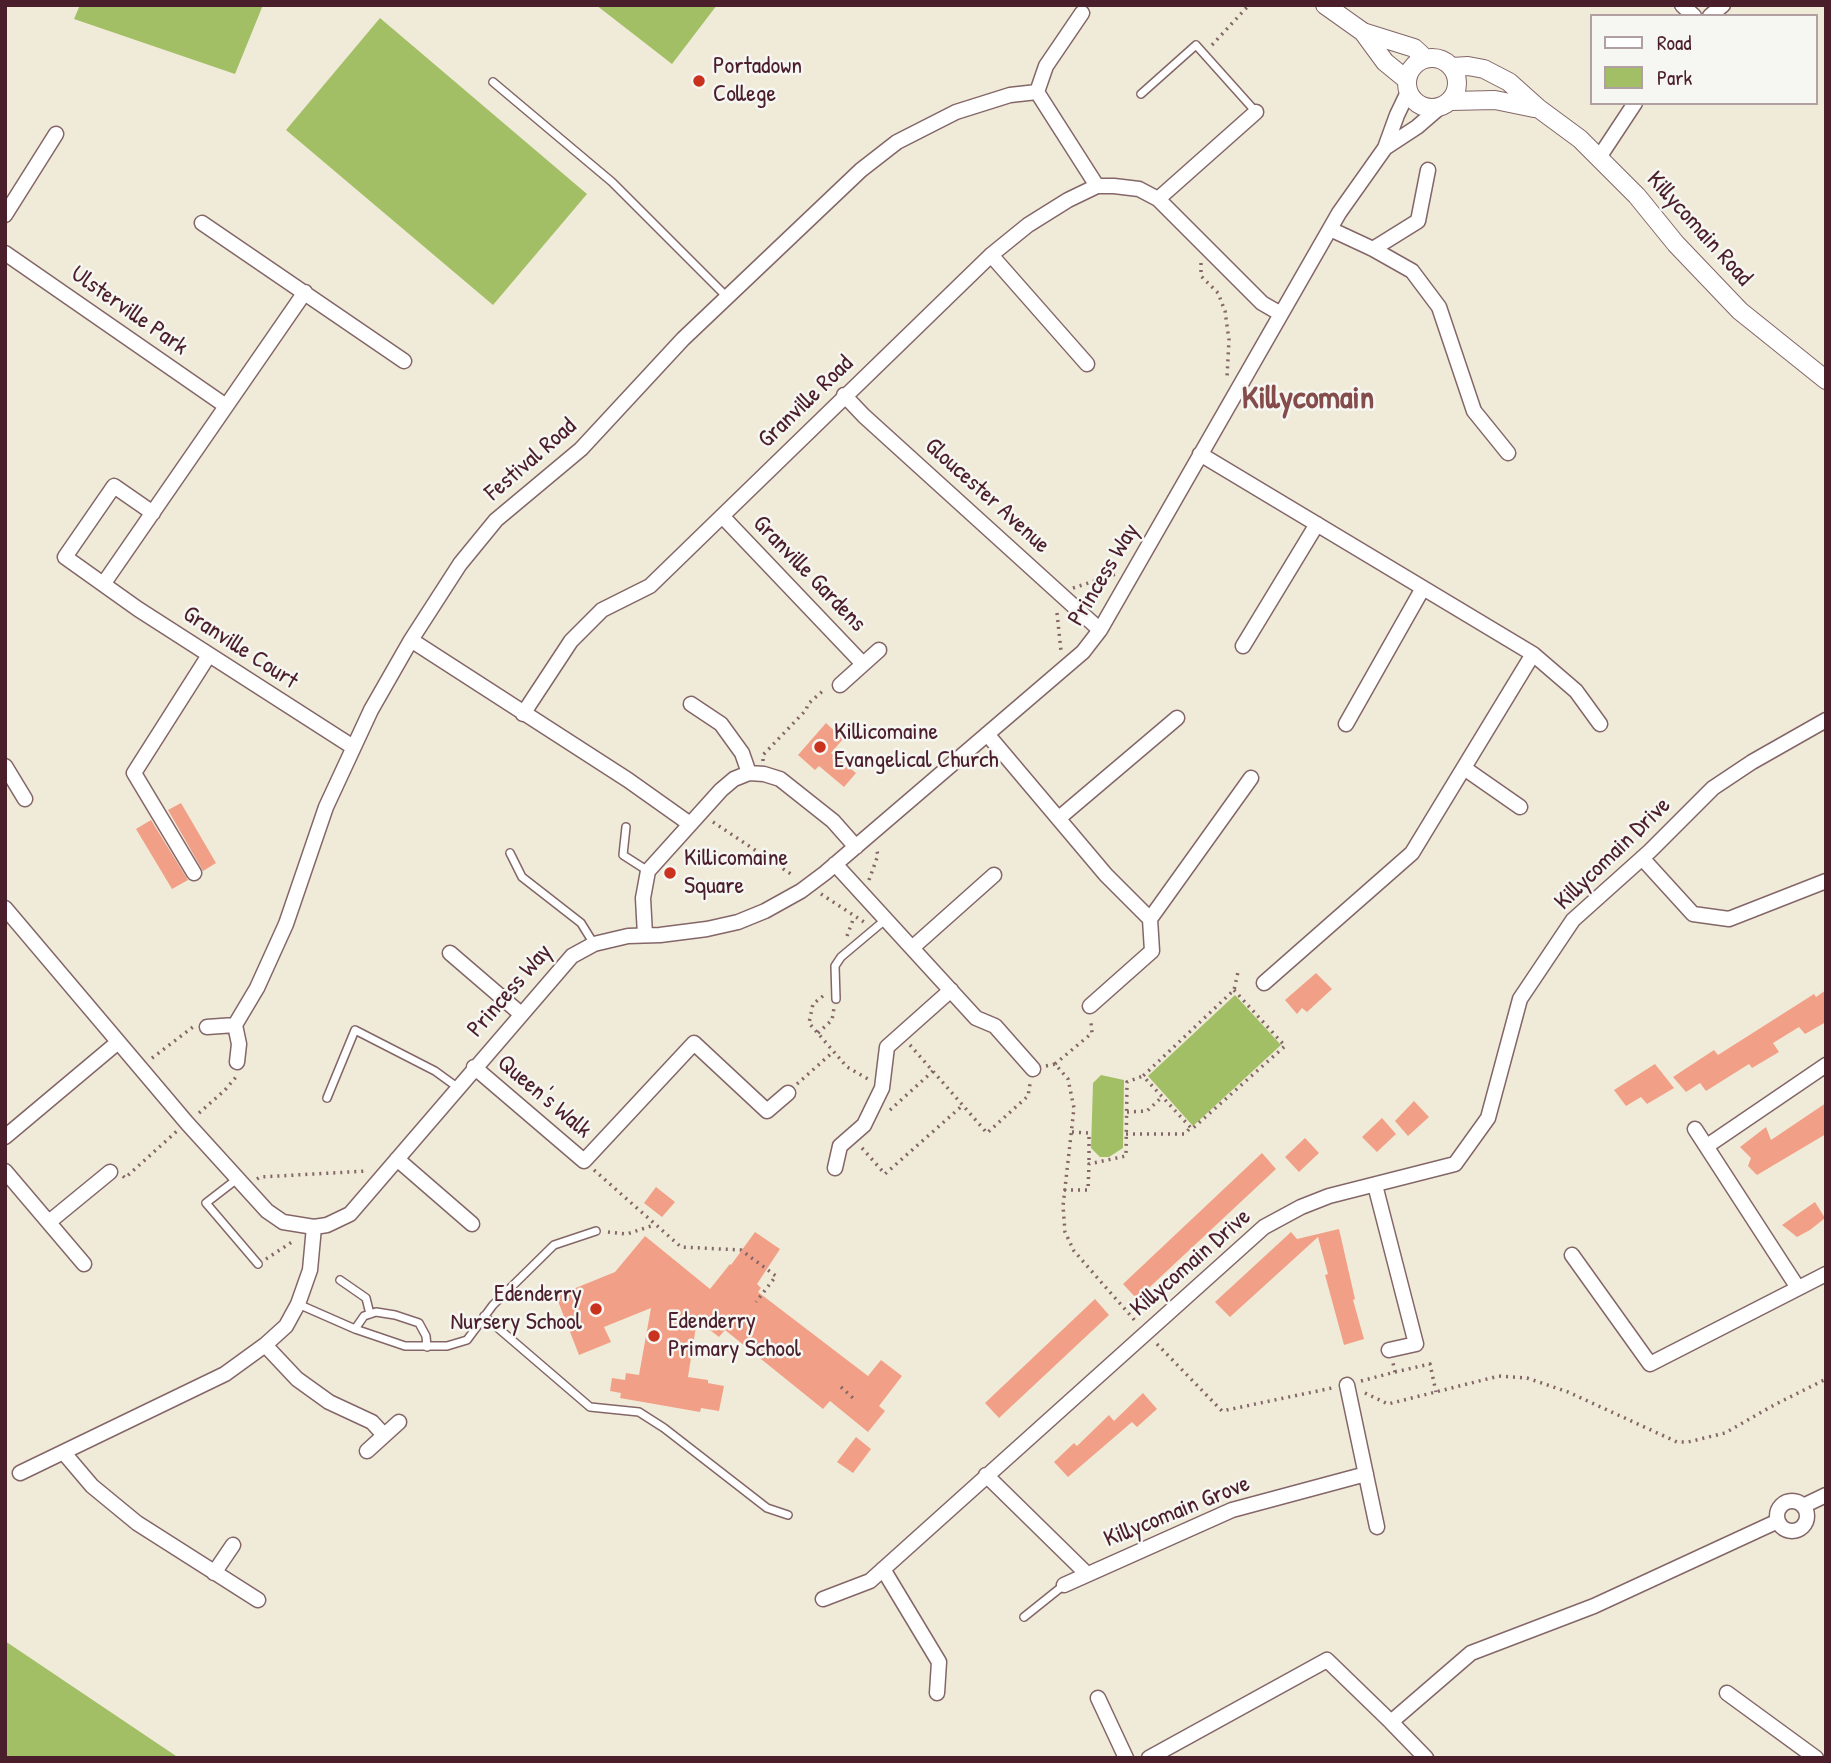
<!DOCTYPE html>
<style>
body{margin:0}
#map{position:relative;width:1831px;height:1763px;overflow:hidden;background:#f0ebd8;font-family:"Patrick Hand",sans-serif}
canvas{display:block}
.frame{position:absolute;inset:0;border:7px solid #4a1f2b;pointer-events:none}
.legend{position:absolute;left:1590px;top:14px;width:228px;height:91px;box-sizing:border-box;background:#f6f6f2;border:2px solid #b1a0a2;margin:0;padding:9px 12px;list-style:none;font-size:21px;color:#4a1f2b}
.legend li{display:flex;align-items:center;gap:14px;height:35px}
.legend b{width:35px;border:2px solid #b1a0a2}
</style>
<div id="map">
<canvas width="1831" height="1763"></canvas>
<div class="frame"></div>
<ul class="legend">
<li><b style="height:9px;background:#fff"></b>Road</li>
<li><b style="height:19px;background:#a3bf66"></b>Park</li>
</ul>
</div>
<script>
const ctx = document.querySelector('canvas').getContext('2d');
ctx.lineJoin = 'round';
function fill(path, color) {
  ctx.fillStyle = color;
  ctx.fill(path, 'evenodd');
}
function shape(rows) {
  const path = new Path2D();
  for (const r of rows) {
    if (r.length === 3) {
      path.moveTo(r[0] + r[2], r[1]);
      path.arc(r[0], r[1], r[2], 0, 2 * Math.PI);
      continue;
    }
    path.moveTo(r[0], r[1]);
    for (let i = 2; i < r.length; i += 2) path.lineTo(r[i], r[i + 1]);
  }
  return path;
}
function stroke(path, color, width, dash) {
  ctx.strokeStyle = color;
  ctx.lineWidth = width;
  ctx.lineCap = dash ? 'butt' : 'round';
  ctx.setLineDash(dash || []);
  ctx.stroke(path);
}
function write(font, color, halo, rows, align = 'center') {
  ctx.font = font + ' "Patrick Hand",sans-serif';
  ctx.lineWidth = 5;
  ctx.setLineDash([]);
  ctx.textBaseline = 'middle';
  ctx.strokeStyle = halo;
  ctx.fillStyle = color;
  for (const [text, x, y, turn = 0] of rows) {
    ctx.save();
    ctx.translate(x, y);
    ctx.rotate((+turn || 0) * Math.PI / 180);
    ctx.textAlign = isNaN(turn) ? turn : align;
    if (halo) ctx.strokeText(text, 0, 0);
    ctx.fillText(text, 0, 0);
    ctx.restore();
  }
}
fill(shape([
 [80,5,263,5,235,74,74,19],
 [596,5,717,5,672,64],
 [380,18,587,194,493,305,286,130],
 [1235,995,1281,1045,1193,1126,1148,1076],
 [1101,1075,1124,1080,1123,1148,1109,1157,1100,1157,1091,1148,1093,1083],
 [5,1641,179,1758,5,1758]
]), '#a3bf66');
fill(shape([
 [826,723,843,739,831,753,856,773,844,787,819,766,815,770,798,755],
 [181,803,216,863,203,871,168,810],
 [151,820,188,880,172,889,136,829],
 [1316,973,1332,989,1307,1012,1302,1008,1297,1014,1285,1000],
 [1826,990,1826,1022,1805,1034,1799,1027,1773,1043,1779,1052,1752,1068,1749,1064,1706,1091,1700,1083,1686,1092,1673,1077,1714,1050,1718,1055,1814,994,1816,997],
 [1655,1064,1674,1088,1647,1104,1641,1097,1626,1106,1614,1090],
 [1414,1101,1429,1117,1408,1136,1395,1121],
 [1826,1103,1826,1134,1757,1175,1748,1166,1751,1158,1740,1147,1766,1127,1771,1140],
 [1382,1118,1396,1134,1377,1152,1362,1137],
 [1305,1138,1319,1153,1299,1172,1285,1157],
 [1262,1153,1276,1169,1137,1299,1123,1284],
 [656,1187,675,1202,662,1217,644,1203],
 [1815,1202,1825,1218,1810,1230,1797,1237,1782,1225],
 [1339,1229,1355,1299,1353,1300,1364,1339,1344,1345,1325,1275,1328,1274,1318,1237,1230,1317,1215,1302,1291,1232,1297,1239],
 [755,1232,780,1249,757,1284,761,1288,758,1292,868,1376,881,1360,902,1376,879,1406,885,1411,868,1432,830,1401,823,1409,725,1330,719,1337,697,1320,688,1377,708,1380,708,1383,724,1386,719,1411,701,1408,700,1412,620,1398,621,1393,610,1391,612,1378,625,1380,626,1373,639,1375,651,1308,604,1327,611,1342,579,1355,556,1296,615,1272,645,1236,710,1289,730,1264,731,1265],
 [1095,1299,1109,1315,999,1418,985,1403],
 [1143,1393,1157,1409,1137,1427,1132,1422,1068,1477,1054,1462,1074,1443,1077,1446,1109,1415,1114,1421],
 [856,1437,871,1449,853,1473,837,1462]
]), '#f1a087');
const service = shape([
 [493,82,612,182,727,297],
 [1141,94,1196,45,1256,112],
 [626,827,623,855,648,871],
 [510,853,522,877,581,923,594,944],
 [836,999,835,966,841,957,885,920],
 [327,1098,355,1030,435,1071,457,1087],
 [237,1179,206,1203,258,1264],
 [340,1280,366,1298,370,1314],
 [298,1304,355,1329,405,1346,447,1346,467,1340,493,1305,554,1245,596,1231],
 [484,1316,590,1407,639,1412,664,1428,767,1508,788,1515],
 [355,1329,364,1316,376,1312,395,1315,419,1323,426,1336,427,1347],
 [1024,1617,1064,1585]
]);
const minor = shape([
 [1682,5,1694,16],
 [1082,13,1046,66,1037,92,1097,186],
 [1710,16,1723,5],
 [1385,148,1417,127,1439,108],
 [1600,156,1635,103],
 [1158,199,1256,112],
 [5,215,56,134],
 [202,223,404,361],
 [1330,229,1373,249,1412,271,1439,307,1474,411,1508,453],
 [1373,249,1418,221,1428,170],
 [5,253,226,406],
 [991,255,1087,364],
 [844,395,864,416,1100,630],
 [1200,454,1533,654,1576,691,1600,724],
 [153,513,114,486,65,557,138,609,353,747],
 [723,517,863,664],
 [104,583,305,292],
 [411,640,628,780,690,824],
 [1243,646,1317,524],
 [840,685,879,650],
 [691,704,721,724,742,753,749,773],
 [523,714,571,641,602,610,650,586,991,255,1028,225,1068,200,1097,186,1114,186,1139,189,1158,199,1262,303,1281,314],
 [1346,724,1423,588],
 [987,734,1106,875,1150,919],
 [5,766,25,799],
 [1464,768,1520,807],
 [1059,818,1177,718],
 [1642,858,1693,914,1729,919,1826,881],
 [835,864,976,1018,995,1026,1033,1069],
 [194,873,134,773,209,655],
 [5,908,187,1123,267,1211,283,1222,314,1227,327,1225,350,1214,572,956,594,944,628,936,660,935,707,929,738,922,765,911,801,891,825,873,1083,652,1100,630,1339,213,1385,148,1397,115,1408,92],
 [645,935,643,898,648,871,721,790,734,779,749,773,764,774,780,779,833,821,856,847],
 [912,948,994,875],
 [450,953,521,1014],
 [1264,983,1412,853,1533,654],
 [1090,1006,1152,951,1150,919,1251,778],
 [235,1025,257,988,286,924,326,807,371,710,411,640,460,564,496,520,581,449,683,339,861,170,897,142,956,112,1010,95,1037,92],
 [207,1027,235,1025,239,1044,237,1062],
 [474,1067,584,1161,694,1043,767,1111,788,1093],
 [1695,1129,1798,1288],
 [5,1137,117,1043],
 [1707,1146,1826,1065],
 [397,1159,472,1224],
 [835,1168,840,1146,864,1125,882,1088,887,1047,951,990],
 [5,1171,84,1264],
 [1375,1185,1416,1344,1389,1350],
 [49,1222,110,1172],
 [1572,1255,1650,1364,1826,1274],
 [265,1345,297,1379,329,1402,372,1422,384,1435],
 [1347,1385,1377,1527],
 [367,1451,399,1422],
 [64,1453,92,1486,137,1523,258,1600],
 [20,1473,225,1374,265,1345,286,1326,298,1304,310,1270,314,1227],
 [986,1475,1087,1574],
 [1792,1516,15],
 [1803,1506,1826,1495],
 [883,1569,939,1662,937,1693],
 [214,1573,233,1545],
 [1064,1585,1232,1510,1366,1474],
 [823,1599,870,1581,1264,1227,1301,1207,1329,1196,1455,1164,1488,1118,1520,999,1573,920,1650,851,1713,788,1752,762,1826,720],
 [1727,1693,1816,1758],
 [1098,1698,1126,1758],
 [1149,1758,1327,1660,1391,1722],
 [1426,1758,1391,1722,1471,1653,1594,1606,1778,1521]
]);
const tertiary = shape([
 [1325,5,1363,32,1414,48,1426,59],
 [1363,32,1385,62,1407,80],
 [1432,83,25],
 [1452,67,1468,66,1484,69,1509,82,1538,108,1580,139,1637,196,1676,244,1740,311,1826,380],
 [1451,101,1495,100,1534,108]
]);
stroke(service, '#846668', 10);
stroke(minor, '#846668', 17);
stroke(tertiary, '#846668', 20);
stroke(shape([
 [1212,45,1249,5],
 [1201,263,1201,276,1218,293,1225,311,1229,340,1227,377],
 [1073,588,1116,574],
 [1057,613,1061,651],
 [763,761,763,755,806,710,808,704,825,689],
 [713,822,794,876],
 [869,880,878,855,876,848],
 [821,894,864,922],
 [847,936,854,917],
 [1234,990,1285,1046,1192,1129,1143,1076,1234,990,1238,972],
 [823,996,813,1004,809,1023,847,1067,868,1079],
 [818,1033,832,1020,834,1008],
 [910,1045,987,1133,1028,1096,1030,1084],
 [152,1058,193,1027],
 [1055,1064,1092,1033,1091,1022],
 [1046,1066,1055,1064,1068,1079,1074,1108,1063,1206,1065,1232,1074,1251,1137,1323],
 [797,1084,833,1052],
 [890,1110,933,1071],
 [1127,1112,1147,1111,1162,1097],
 [199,1113,225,1090,236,1077],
 [1072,1132,1089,1133,1089,1164],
 [1126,1134,1185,1134,1191,1127],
 [862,1148,885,1174,963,1105],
 [594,1170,681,1247,741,1250,776,1276,756,1302],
 [123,1176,125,1178,177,1131],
 [257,1179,260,1177,367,1171],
 [1064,1190,1088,1190,1089,1164,1126,1156,1127,1082,1143,1076],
 [608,1232,627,1234,654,1225],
 [266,1259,295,1240],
 [1157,1344,1222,1411,1332,1388],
 [1395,1372,1430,1364,1436,1392],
 [1361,1381,1395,1372,1393,1363],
 [841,1387,853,1398],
 [1365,1393,1388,1404,1499,1376,1527,1378,1568,1392,1677,1442,1688,1442,1725,1433,1774,1405,1826,1379]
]), '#846668', 3.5, [2, 5]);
stroke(service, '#fff', 7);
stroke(minor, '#fff', 14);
stroke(tertiary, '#fff', 18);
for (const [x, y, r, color] of [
 [699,81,7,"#c8321e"],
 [820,747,7,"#c8321e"],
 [670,873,7,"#c8321e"],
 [596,1309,7,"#c8321e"],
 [654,1336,7,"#c8321e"]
]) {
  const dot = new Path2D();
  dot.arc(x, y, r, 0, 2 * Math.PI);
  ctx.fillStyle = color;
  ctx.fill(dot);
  stroke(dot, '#f6f6f2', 2.5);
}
write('24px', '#4a1f2b', '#f6f6f2', [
 ["Portadown",713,67],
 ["College",713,95],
 ["Killicomaine",834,733],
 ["Evangelical Church",834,761],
 ["Killicomaine",684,859],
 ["Square",684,887],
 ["Edenderry",582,1295,"right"],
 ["Nursery School",582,1323,"right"],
 ["Edenderry",668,1322],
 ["Primary School",668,1350]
], 'left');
write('24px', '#4a1f2b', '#f6f6f2', [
 ["Killycomain Road",1699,229,48],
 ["Ulsterville Park",129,311,35],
 ["Granville Road",806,402,-44],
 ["Festival Road",531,460,-41],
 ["Gloucester Avenue",987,496,42],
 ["Granville Gardens",809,574,46],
 ["Princess Way",1104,575,-59],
 ["Granville Court",240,648,33],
 ["Killycomain Drive",1613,854,-44],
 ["Princess Way",510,991,-49],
 ["Queen's Walk",544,1097,40],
 ["Killycomain Drive",1191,1263,-41],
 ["Killycomain Grove",1177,1512,-22]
]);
write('bold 32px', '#844c4b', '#f6f6f2', [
 ["Killycomain",1308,399]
]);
</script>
